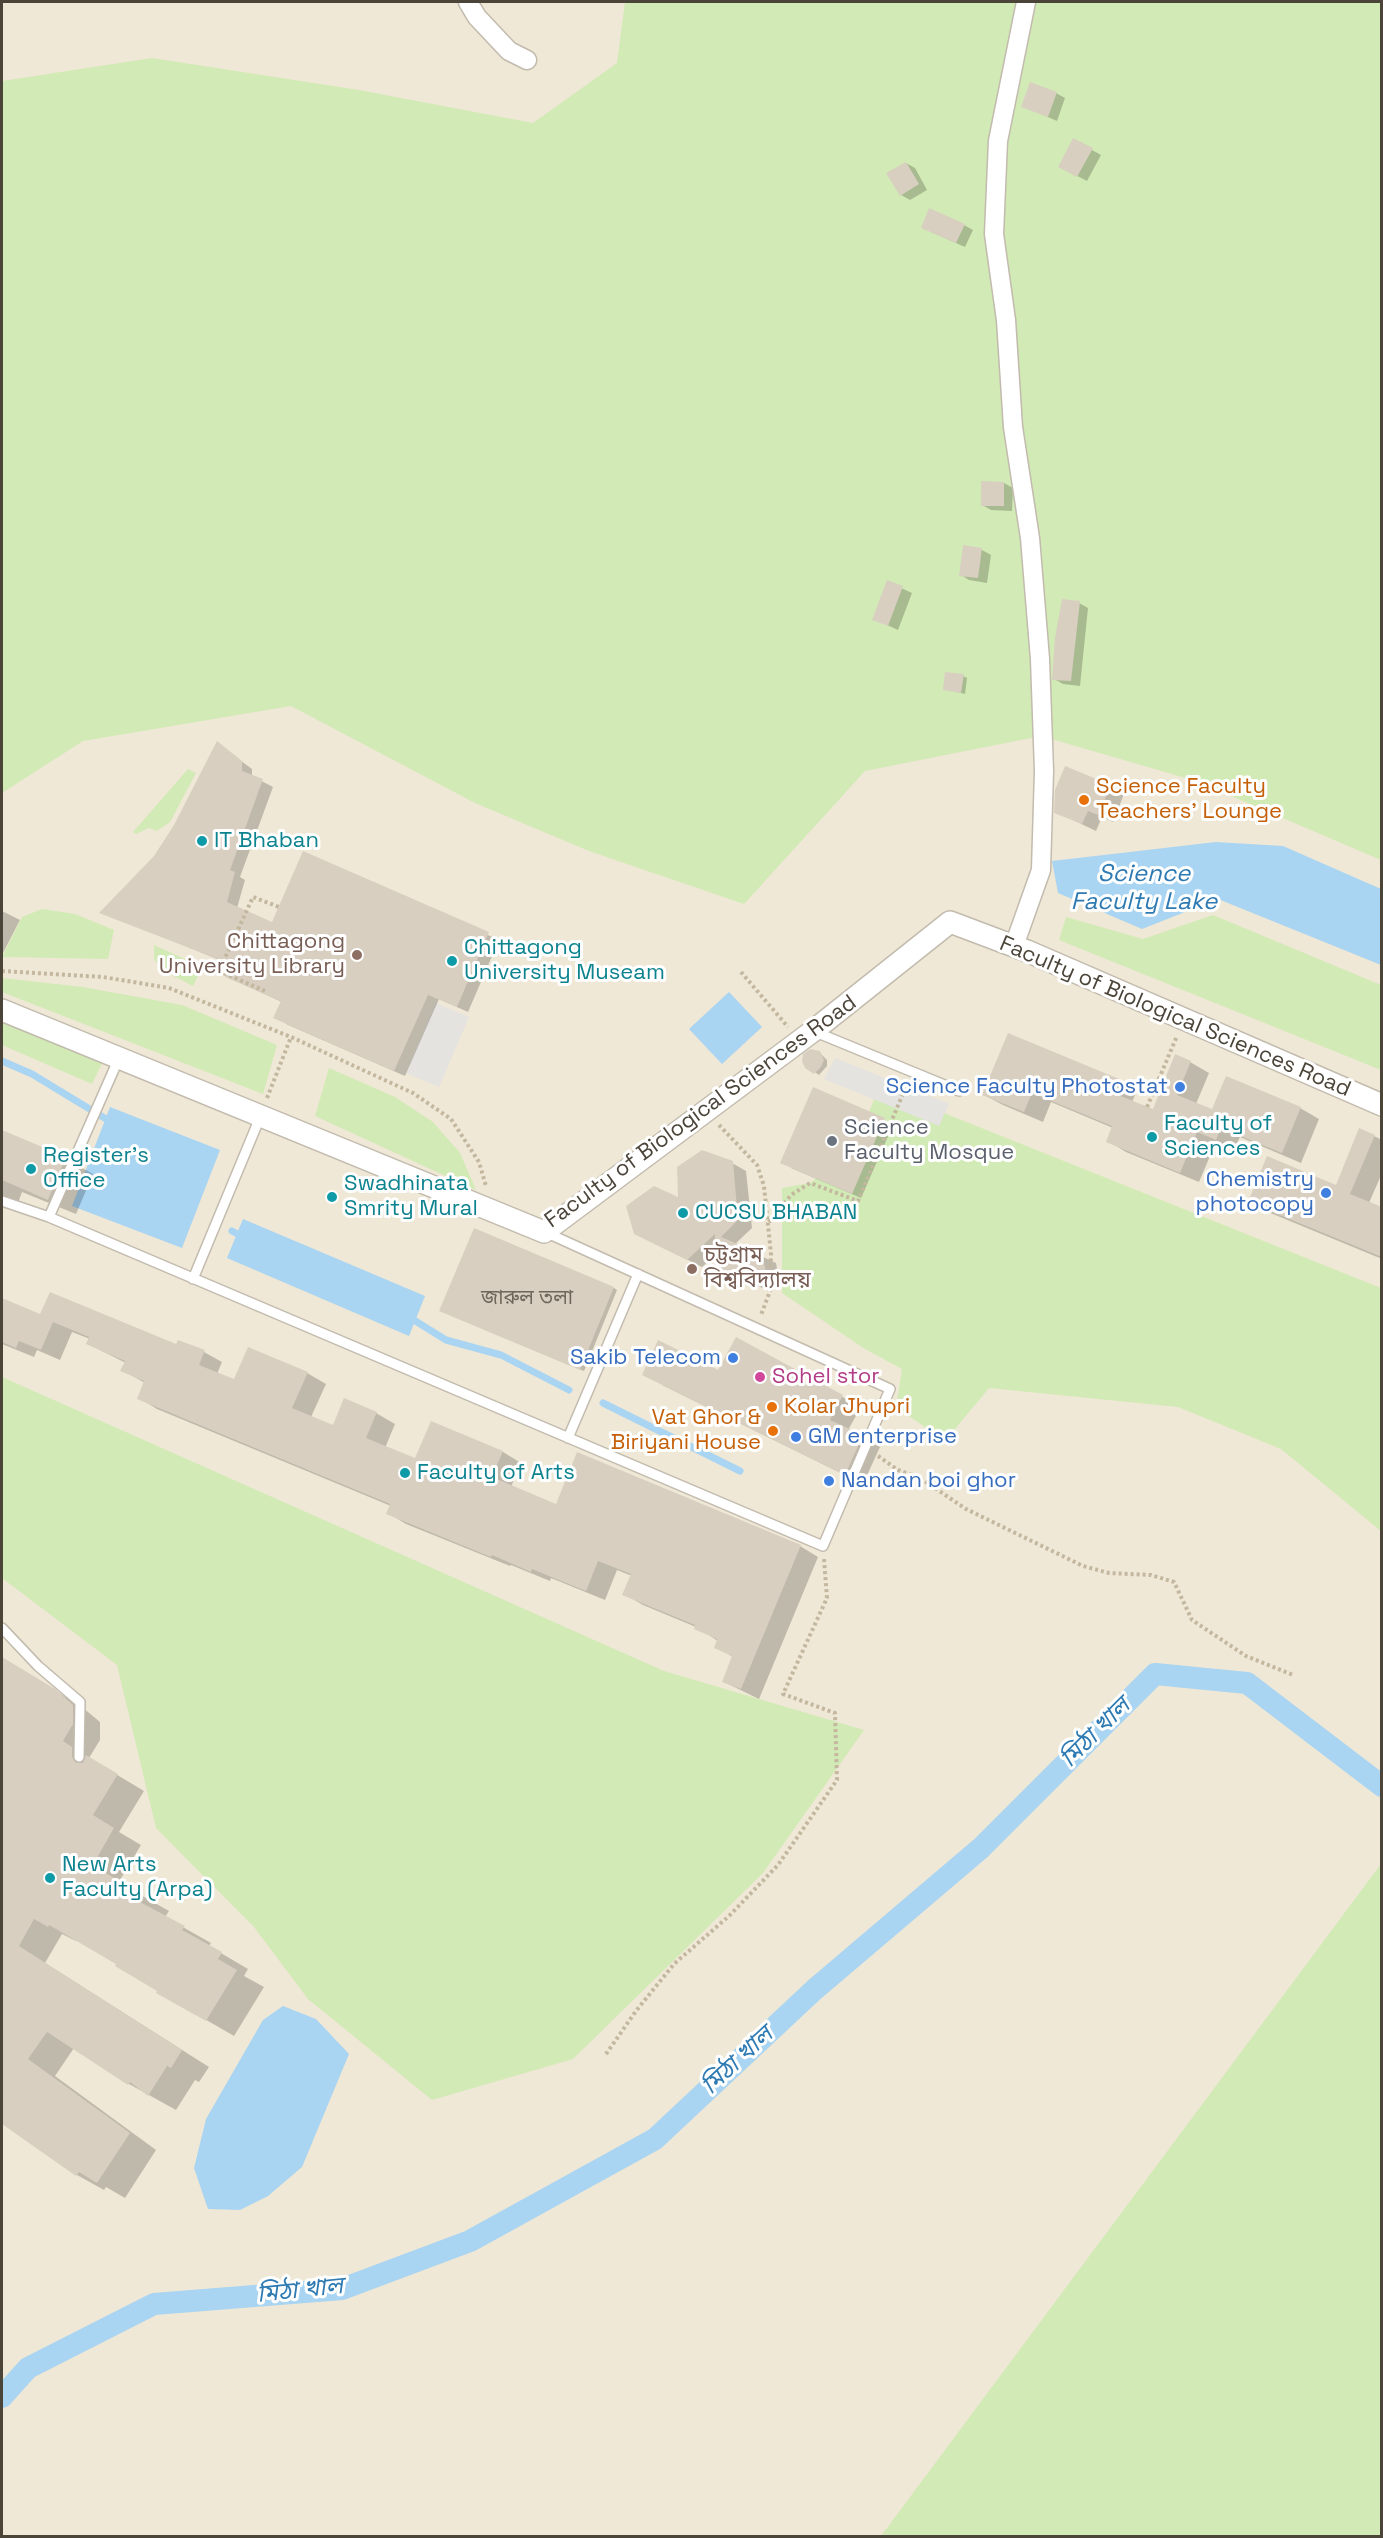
<!DOCTYPE html>
<meta charset="utf-8">
<style>
body{margin:0}
#map{position:relative;width:1383px;height:2538px;overflow:hidden;background:#f6f3ec;font-family:"Space Grotesk",sans-serif}
canvas{display:block}
.frame{position:absolute;inset:0;border:3px solid #4b4439;pointer-events:none}
</style>
<div id="map">
<canvas width="1383" height="2538"></canvas>
<div class="frame"></div>
</div>
<script>
const ctx = document.querySelector('canvas').getContext('2d');
ctx.lineJoin = 'round';
function fill(path, color) {
  ctx.fillStyle = color;
  ctx.fill(path, 'evenodd');
}
function shape(rows) {
  const path = new Path2D();
  for (const r of rows) {
    path.moveTo(r[0], r[1]);
    for (let i = 2; i < r.length; i += 2) path.lineTo(r[i], r[i + 1]);
  }
  return path;
}
function stroke(path, color, width, dash) {
  ctx.strokeStyle = color;
  ctx.lineWidth = width;
  ctx.lineCap = dash ? 'butt' : 'round';
  ctx.setLineDash(dash || []);
  ctx.stroke(path);
}
function write(font, color, halo, rows, align = 'center') {
  ctx.font = font + ' "Space Grotesk","Noto Sans Bengali",sans-serif';
  ctx.lineWidth = 6;
  ctx.setLineDash([]);
  ctx.textBaseline = 'middle';
  ctx.strokeStyle = halo;
  ctx.fillStyle = color;
  for (const [text, x, y, turn = 0] of rows) {
    ctx.save();
    ctx.translate(x, y);
    ctx.rotate((+turn || 0) * Math.PI / 180);
    ctx.textAlign = isNaN(turn) ? turn : align;
    if (halo) ctx.strokeText(text, 0, 0);
    ctx.fillText(text, 0, 0);
    ctx.restore();
  }
}
fill(shape([
 [2,2,1381,2,1381,2536,2,2536]
]), '#efe8d6');
fill(shape([
 [625,2,1381,2,1381,860,1196,781,1041,736,865,771,744,904,589,851,475,803,291,706,83,741,2,793,2,81,152,58,359,90,533,123,617,63],
 [188,769,196,773,170,822,157,831,149,828,136,834,133,832],
 [42,909,75,914,114,930,108,959,2,957,22,917],
 [1213,915,1381,985,1381,1070,1059,940,1066,917,1143,939],
 [154,945,202,967,193,986,162,970,154,959],
 [2,978,83,987,182,1005,277,1045,263,1094,2,992],
 [2,1017,103,1061,92,1084,2,1045],
 [329,1068,395,1097,433,1122,460,1153,476,1190,315,1116],
 [879,1087,1381,1288,1381,1531,1281,1449,1178,1407,989,1388,945,1441,896,1407,902,1369,865,1349,782,1293,782,1188,810,1183,853,1152],
 [2,1377,664,1671,864,1730,763,1873,573,2059,432,2100,308,1999,254,1927,156,1828,117,1665,2,1578],
 [1381,1864,1381,2536,881,2536]
]), '#d2eab5');
fill(shape([
 [436,1003,469,1017,439,1087,406,1073],
 [835,1058,949,1104,939,1126,824,1079]
]), '#e5e3e0');
fill(shape([
 [1216,842,1283,846,1381,889,1381,965,1218,899,1142,929,1058,893,1052,861],
 [729,992,762,1027,722,1064,689,1029],
 [110,1107,220,1150,182,1248,72,1206],
 [243,1219,425,1296,409,1336,227,1258],
 [283,2006,316,2019,349,2054,302,2167,268,2196,240,2210,208,2209,194,2168,206,2119,263,2020]
]), '#a9d4f2');
fill(shape([
 [1056,93,1065,98,1057,121,1023,106],
 [1074,140,1101,155,1087,181,1060,167],
 [906,163,915,168,927,190,910,200,901,195],
 [964,225,973,230,965,247,931,232],
 [1004,483,1013,488,1012,511,991,510,982,505],
 [965,547,982,550,991,555,987,583,969,580,961,575],
 [888,582,912,593,898,630,874,619],
 [1079,603,1088,608,1080,686,1063,684,1054,679],
 [963,676,967,678,965,694,945,689],
 [218,744,252,769,252,776,273,787,240,877,245,880,237,908,272,924,304,853,499,940,468,1012,439,999,405,1076,286,1024,282,1002,238,982,232,965,101,912,155,857,175,826],
 [1110,786,1124,794,1113,822,1102,817,1096,831,1056,812],
 [2,911,20,920,3,953,2,953],
 [819,1052,827,1060,827,1066,819,1075,815,1072],
 [1190,1062,1209,1073,1196,1104,1213,1111,1300,1108,1319,1119,1301,1163,1240,1137,1234,1149,1216,1142,1199,1182,1126,1152,1108,1141,1113,1128,1051,1102,1043,1122,1003,1105,984,1095,1118,1080,1137,1091,1132,1102,1154,1111],
 [884,1120,893,1125,861,1198,791,1168],
 [2,1132,66,1159,93,1174,76,1214,22,1192,18,1203,2,1196],
 [1374,1136,1382,1140,1382,1173,1369,1203,1382,1208,1382,1259,1268,1212,1250,1201,1337,1186],
 [732,1163,746,1171,752,1228,735,1244,776,1263,779,1280,769,1291,731,1274,717,1253,702,1267,647,1239,679,1199],
 [614,1288,617,1290,584,1371,445,1313],
 [2,1300,41,1316,204,1352,222,1362,217,1374,235,1381,307,1373,326,1384,311,1417,334,1427,376,1413,395,1424,385,1448,416,1460,431,1423,503,1452,521,1463,511,1487,556,1506,800,1546,818,1557,759,1699,724,1682,733,1657,716,1647,718,1641,696,1627,643,1605,624,1594,632,1576,617,1570,605,1600,551,1578,550,1581,511,1565,510,1566,406,1524,388,1513,391,1506,157,1409,139,1398,145,1383,122,1370,126,1363,88,1344,90,1339,72,1332,60,1360,37,1350,34,1357,2,1344],
 [736,1339,861,1407,848,1430,880,1447,863,1484,662,1385,718,1372],
 [2,1659,82,1707,100,1722,100,1740,89,1758,144,1791,119,1832,141,1845,120,1880,123,1881,121,1884,169,1911,165,1917,211,1943,209,1946,248,1969,244,1976,264,1987,234,2036,158,1992,159,1990,77,1940,76,1941,62,1934,45,1963,209,2067,199,2082,195,2080,176,2110,129,2084,74,2048,55,2076,156,2150,125,2198,106,2187,104,2190,77,2175,2,2122]
]), '#0003');
stroke(shape([
 [2,1061,32,1074,111,1122],
 [232,1231,245,1238],
 [409,1317,446,1340,501,1355,569,1390],
 [603,1403,740,1471]
]), '#a9d4f2', 7);
stroke(shape([
 [2,2397,28,2368,154,2304,342,2289,470,2241,655,2139,814,1990,981,1848,1155,1674,1247,1683,1382,1786]
]), '#a9d4f2', 22);
fill(shape([
 [1030,82,1057,92,1048,117,1021,107],
 [1073,138,1093,148,1077,177,1058,167],
 [906,162,919,184,900,196,886,173],
 [929,208,965,224,956,243,921,228],
 [981,481,1004,482,1004,506,981,506],
 [963,545,982,548,978,578,959,576],
 [887,580,903,586,888,626,872,620],
 [1062,599,1080,601,1071,681,1052,680,1055,638],
 [945,672,964,674,961,693,943,690],
 [217,741,242,761,242,771,263,779,230,870,235,872,227,902,272,922,303,851,489,932,457,1007,428,995,394,1071,273,1018,281,1001,225,977,231,964,99,913,154,856,174,825],
 [1065,766,1111,785,1098,815,1088,811,1082,824,1054,813,1055,790],
 [1008,1033,1119,1079,1113,1093,1153,1109,1175,1054,1191,1061,1177,1095,1212,1109,1226,1076,1301,1107,1282,1153,1221,1128,1216,1140,1197,1132,1180,1173,1106,1142,1112,1126,1032,1093,1024,1112,982,1095],
 [810,1049,820,1051,824,1060,821,1067,814,1074,805,1068,802,1061,803,1054],
 [813,1087,885,1118,852,1194,780,1163],
 [1359,1128,1375,1135,1350,1194,1382,1207,1382,1257,1248,1202,1267,1156,1336,1185],
 [2,1130,66,1157,48,1200,2,1180],
 [702,1150,733,1161,738,1220,721,1237,762,1254,766,1272,755,1285,715,1267,715,1234,687,1260,634,1234,626,1206,654,1186,678,1197,677,1167],
 [474,1228,614,1287,580,1370,439,1311],
 [50,1292,176,1344,178,1340,205,1350,199,1365,234,1379,248,1347,308,1372,292,1408,333,1425,344,1398,377,1412,366,1438,415,1458,431,1421,503,1451,492,1477,556,1504,577,1452,801,1545,741,1689,722,1682,732,1656,714,1648,717,1639,694,1629,695,1625,622,1595,631,1574,598,1561,586,1591,532,1569,531,1572,492,1555,491,1557,386,1514,390,1504,137,1399,144,1381,120,1371,125,1361,86,1344,89,1337,53,1322,41,1350,19,1341,16,1348,2,1342,2,1298,40,1314],
 [736,1337,843,1395,830,1420,863,1435,845,1475,642,1375,658,1340,718,1370],
 [2,1657,55,1689,73,1705,73,1724,63,1741,72,1747,72,1757,75,1762,83,1763,86,1755,118,1774,93,1815,114,1828,94,1863,96,1864,95,1867,142,1894,138,1901,185,1926,182,1930,222,1952,218,1959,237,1970,206,2021,156,1993,157,1991,115,1966,116,1964,49,1925,48,1927,34,1919,19,1946,182,2050,171,2068,167,2066,148,2096,130,2082,128,2085,47,2032,28,2059,130,2133,97,2183,79,2172,76,2176,2,2124]
]), '#d8cfc1');
const service = shape([
 [813,1031,959,1091],
 [2,1201,49,1217,823,1546,890,1389,545,1232],
 [49,1217,119,1058],
 [193,1279,261,1115],
 [568,1438,638,1274],
 [2,1628,38,1666,80,1702,79,1757]
]);
const minor = shape([
 [468,2,477,17,509,51,527,60],
 [1014,946,1041,870,1044,771,1040,659,1030,538,1013,427,1006,320,994,234,998,141,1026,2]
]);
const tertiary = shape([
 [2,1010,544,1232,813,1031,950,922,1027,951,1382,1105]
]);
stroke(service, '#c2bbae', 12);
stroke(minor, '#c2bbae', 21);
stroke(tertiary, '#c2bbae', 24);
stroke(shape([
 [2,971,103,977,169,988,291,1037,413,1093,451,1119,479,1162,486,1186],
 [741,972,788,1027],
 [265,991,219,971,253,897,279,907],
 [267,1098,291,1037],
 [1147,1107,1177,1036],
 [719,1125,757,1165,764,1186,771,1254,770,1291,761,1315],
 [769,1222,791,1195,810,1183,858,1201,907,1084],
 [878,1456,898,1470,920,1478,966,1509,1083,1566,1109,1573,1151,1575,1174,1582,1192,1620,1246,1656,1293,1675],
 [606,2054,636,2011,674,1964,729,1916,778,1865,837,1780,835,1713,783,1694,827,1598,824,1559]
]), '#c4b79f', 4, [3, 3]);
stroke(service, '#fff', 9);
stroke(minor, '#fff', 18);
stroke(tertiary, '#fff', 21);
for (const [x, y, r, color] of [
 [1084,800,6,"#e8710a"],
 [202,841,6,"#0f9aa8"],
 [357,955,6,"#8d6e63"],
 [452,961,6,"#0f9aa8"],
 [1180,1087,6,"#3f7fe0"],
 [1152,1137,6,"#0f9aa8"],
 [832,1141,6,"#6b7280"],
 [31,1169,6,"#0f9aa8"],
 [1326,1193,6,"#3f7fe0"],
 [332,1197,6,"#0f9aa8"],
 [683,1213,6,"#0f9aa8"],
 [692,1269,6,"#8d6e63"],
 [733,1358,6,"#3f7fe0"],
 [760,1377,6,"#d1479c"],
 [772,1407,6,"#e8710a"],
 [773,1431,6,"#e8710a"],
 [796,1437,6,"#3f7fe0"],
 [405,1473,6,"#0f9aa8"],
 [829,1481,6,"#3f7fe0"],
 [50,1878,6,"#0f9aa8"]
]) {
  const dot = new Path2D();
  dot.arc(x, y, r, 0, 2 * Math.PI);
  ctx.fillStyle = color;
  ctx.fill(dot);
  stroke(dot, '#fff', 2);
}
write('20px', '#6e675b', null, [
 ["জারুল তলা",527,1299]
]);
write('22px', '#c56008', '#fff', [
 ["Science Faculty",1096,787],
 ["Teachers' Lounge",1096,812],
 ["Kolar Jhupri",784,1407],
 ["Vat Ghor &",761,1418,"right"],
 ["Biriyani House",761,1443,"right"]
], 'left');
write('22px', '#0d838f', '#fff', [
 ["IT Bhaban",214,841],
 ["Chittagong",464,948],
 ["University Museam",464,973],
 ["Faculty of",1164,1124],
 ["Sciences",1164,1149],
 ["Register's",43,1156],
 ["Office",43,1181],
 ["Swadhinata",344,1184],
 ["Smrity Mural",344,1209],
 ["CUCSU BHABAN",695,1213],
 ["Faculty of Arts",417,1473],
 ["New Arts",62,1865],
 ["Faculty (Arpa)",62,1890]
], 'left');
write('22px', '#785e54', '#fff', [
 ["Chittagong",345,942],
 ["University Library",345,967],
 ["চট্টগ্রাম",704,1256,"left"],
 ["বিশ্ববিদ্যালয়",704,1281,"left"]
], 'right');
write('22px', '#4b4439', '#fff', [
 ["Faculty of Biological Sciences Road",1175,1017,23],
 ["Faculty of Biological Sciences Road",701,1112,-36]
]);
write('22px', '#366cbe', '#fff', [
 ["Science Faculty Photostat",1168,1087],
 ["Chemistry",1314,1180],
 ["photocopy",1314,1205],
 ["Sakib Telecom",721,1358],
 ["GM enterprise",808,1437,"left"],
 ["Nandan boi ghor",841,1481,"left"]
], 'right');
write('22px', '#5b616d', '#fff', [
 ["Science",844,1128],
 ["Faculty Mosque",844,1153]
], 'left');
write('22px', '#b23c85', '#fff', [
 ["Sohel stor",772,1377]
], 'left');
write('italic 24px', '#2e7ab2', '#fff', [
 ["Science",1144,874],
 ["Faculty Lake",1144,902],
 ["মিঠা খাল",1096,1733,-45],
 ["মিঠা খাল",738,2061,-43],
 ["মিঠা খাল",300,2291,-6]
]);
</script>
